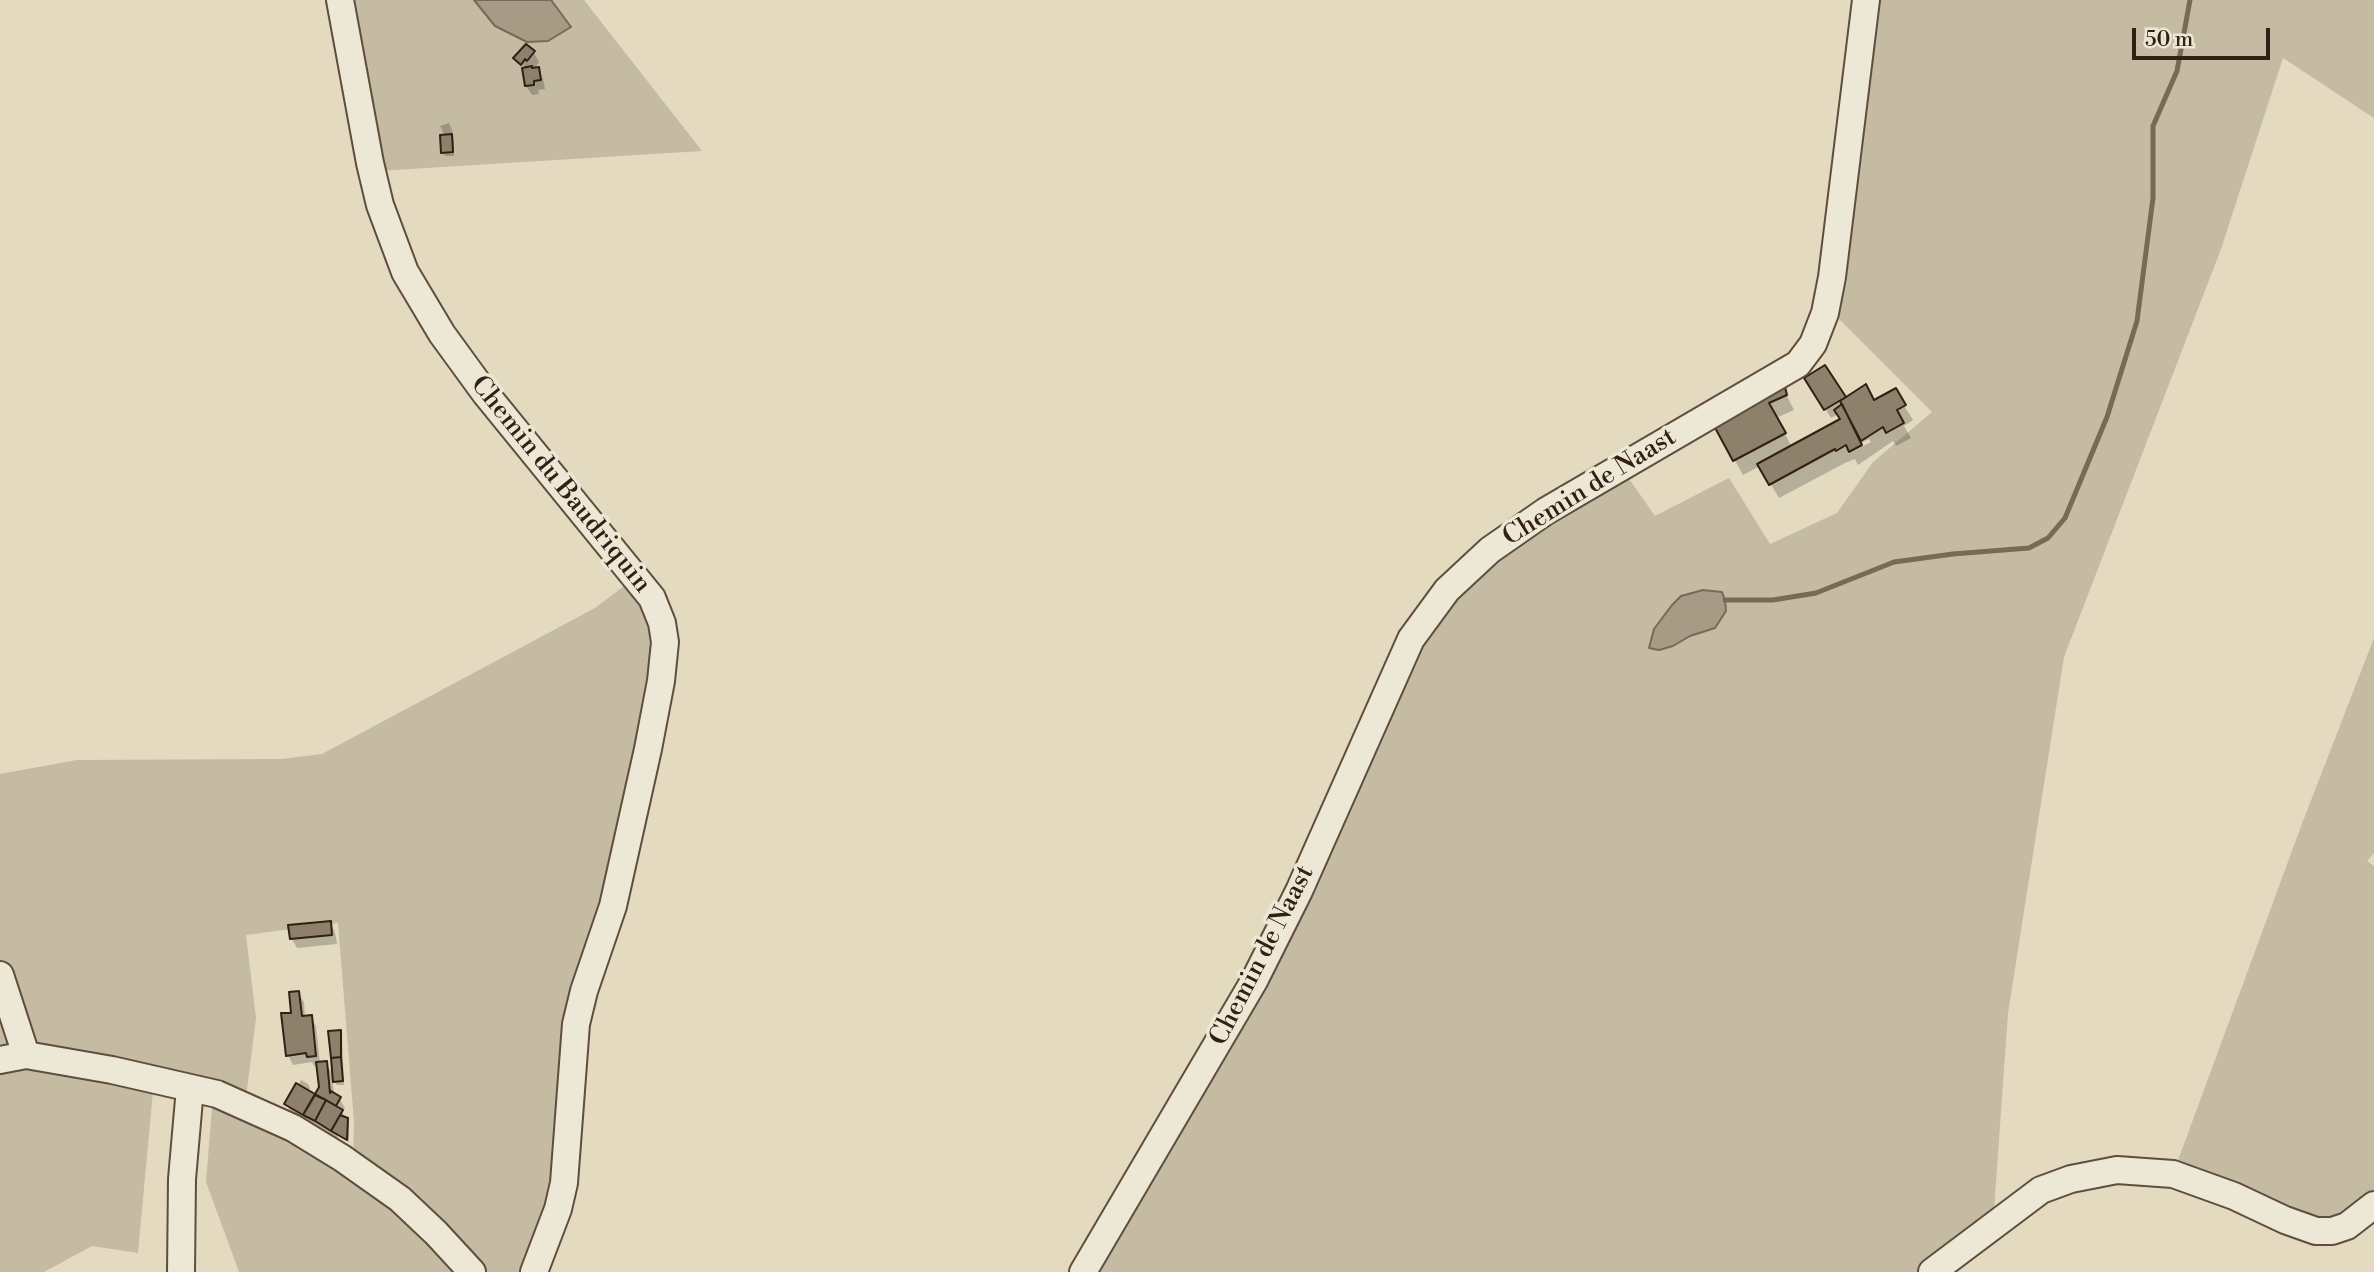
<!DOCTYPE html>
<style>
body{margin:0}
#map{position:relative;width:2374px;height:1272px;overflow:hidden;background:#e3dabf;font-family:"Libre Bodoni",serif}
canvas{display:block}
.scale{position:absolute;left:2132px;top:28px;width:138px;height:32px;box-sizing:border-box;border:4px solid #312013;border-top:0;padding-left:9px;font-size:21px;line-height:24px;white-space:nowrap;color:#312013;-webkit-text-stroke:5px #ede7d5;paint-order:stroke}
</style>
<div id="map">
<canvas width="2374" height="1272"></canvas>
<div class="scale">50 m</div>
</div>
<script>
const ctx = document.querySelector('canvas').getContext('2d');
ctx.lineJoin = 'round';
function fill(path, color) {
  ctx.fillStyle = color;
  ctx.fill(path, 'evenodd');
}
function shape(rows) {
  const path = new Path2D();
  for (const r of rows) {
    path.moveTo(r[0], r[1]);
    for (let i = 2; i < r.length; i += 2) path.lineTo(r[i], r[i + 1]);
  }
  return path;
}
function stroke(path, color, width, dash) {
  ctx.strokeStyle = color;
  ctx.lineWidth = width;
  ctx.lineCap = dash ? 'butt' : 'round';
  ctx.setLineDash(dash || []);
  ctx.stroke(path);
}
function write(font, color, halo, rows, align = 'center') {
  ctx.font = font + ' "Libre Bodoni",serif';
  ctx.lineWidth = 7;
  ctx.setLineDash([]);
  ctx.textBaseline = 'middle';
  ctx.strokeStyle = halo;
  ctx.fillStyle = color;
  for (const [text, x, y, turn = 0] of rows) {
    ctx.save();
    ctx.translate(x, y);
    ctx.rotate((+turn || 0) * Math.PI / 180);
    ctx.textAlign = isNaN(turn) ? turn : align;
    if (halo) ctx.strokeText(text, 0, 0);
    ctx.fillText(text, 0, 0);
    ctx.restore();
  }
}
fill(shape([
 [345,0,584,0,702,151,378,171],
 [1873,0,2374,0,2374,118,2283,58,2221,249,2064,657,2008,1013,1993,1224,1932,1272,1087,1272,1095,1260,1407,656,1479,561,1627,476,1655,516,1729,478,1770,544,1837,513,1873,462,1932,412,1838,318],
 [645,570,674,622,583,1027,535,1272,239,1272,206,1182,212,1108,217,1095,154,1080,138,1253,92,1246,44,1272,0,1272,0,774,77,760,282,759,322,754,595,608],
 [338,923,354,1122,353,1163,245,1105,256,1018,246,935],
 [2374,638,2374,853,2367,861,2374,866,2374,1205,2332,1231,2173,1174,2303,821]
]), '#c5baa2');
const water = shape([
 [474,0,551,0,571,27,548,41,527,42,495,26,474,0],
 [1703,590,1722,592,1725,600,1726,611,1715,628,1690,636,1673,646,1659,650,1649,648,1654,629,1672,605,1681,596,1703,590]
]);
fill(water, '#a69b85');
stroke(water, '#776a57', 2);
fill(shape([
 [526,47,534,53,539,62,534,69,538,69,543,79,545,89,538,90,539,94,532,95,526,86,525,69,523,64,518,64,520,68,515,58],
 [449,123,453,133,450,134,454,140,454,156,445,156,443,152,445,136,440,126],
 [1824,367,1845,399,1874,402,1895,391,1913,420,1904,426,1911,438,1896,446,1893,441,1858,465,1855,459,1845,463,1779,498,1760,466,1743,475,1715,425,1784,390,1794,410,1776,418,1792,447,1842,420,1838,414,1831,418,1807,378],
 [1869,439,1871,442,1848,454,1848,450],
 [330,922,335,932,337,944,297,948,292,939],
 [298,993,304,1002,305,1018,311,1017,316,1026,320,1063,326,1063,334,1077,340,1032,342,1036,344,1085,337,1085,332,1076,334,1095,339,1098,345,1108,342,1112,349,1124,349,1142,338,1136,336,1139,292,1114,286,1104,301,1088,299,1084,301,1080,308,1084,310,1088,308,1092,316,1097,320,1088,318,1065,314,1066,312,1062,293,1065,288,1055]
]), '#0003');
stroke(shape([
 [1725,600,1773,600,1816,593,1894,562,1953,554,2029,548,2048,538,2065,518,2107,417,2137,321,2153,198,2153,126,2177,71,2190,0]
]), '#776a57', 5);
const building = shape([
 [526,44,535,51,527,61,525,59,521,65,513,58,526,44],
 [532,66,532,68,539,67,541,80,534,81,534,85,525,86,522,68,532,66],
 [452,134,453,152,441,153,440,135,452,134],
 [1825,365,1846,397,1824,410,1804,378,1825,365],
 [1866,384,1874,400,1896,388,1906,405,1897,410,1904,423,1886,433,1883,427,1861,441,1840,401,1866,384],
 [1785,387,1787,395,1769,403,1786,433,1733,461,1713,424,1785,387],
 [1842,404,1862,445,1849,452,1846,445,1836,451,1835,449,1769,485,1757,464,1840,419,1834,410,1842,404],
 [331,921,332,935,290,939,288,925,331,921],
 [299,991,302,1016,312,1015,316,1056,307,1057,306,1053,286,1056,281,1013,291,1013,289,992,299,991],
 [341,1030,341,1057,331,1058,328,1031,341,1030],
 [341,1057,343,1081,333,1082,331,1058,341,1057],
 [327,1061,330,1093,331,1091,341,1097,336,1106,315,1094,319,1087,316,1062,327,1061],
 [296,1083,315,1094,303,1115,284,1104,296,1083],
 [315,1095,326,1100,315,1121,303,1115,315,1095],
 [326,1100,343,1110,331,1131,315,1121,326,1100],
 [340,1115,348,1118,347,1140,331,1131,340,1115]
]);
fill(building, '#8e816c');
stroke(building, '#312013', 2);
const minor = shape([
 [340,0,370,163,380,205,405,272,442,334,485,393,652,598,662,623,665,642,661,681,648,749,613,906,584,991,576,1024,564,1183,558,1209,534,1272],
 [0,975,26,1055],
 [0,1060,26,1055,112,1070,217,1094,293,1128,342,1158,400,1199,436,1233,472,1272],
 [181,1272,182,1179,190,1088],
 [1083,1272,1254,981,1299,891,1411,639,1447,590,1490,550,1546,511,1798,364,1813,344,1825,313,1832,277,1866,0],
 [1932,1272,2041,1190,2071,1179,2117,1170,2173,1174,2234,1196,2285,1220,2316,1231,2332,1231,2347,1226,2374,1205]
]);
stroke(minor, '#5e4e3e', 30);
stroke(minor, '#ede7d5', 26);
write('26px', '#312013', '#ede7d5', [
 ["Chemin du Baudriquin",560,485,51],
 ["Chemin de Naast",1590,488,-32],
 ["Chemin de Naast",1263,956,-63]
]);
</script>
